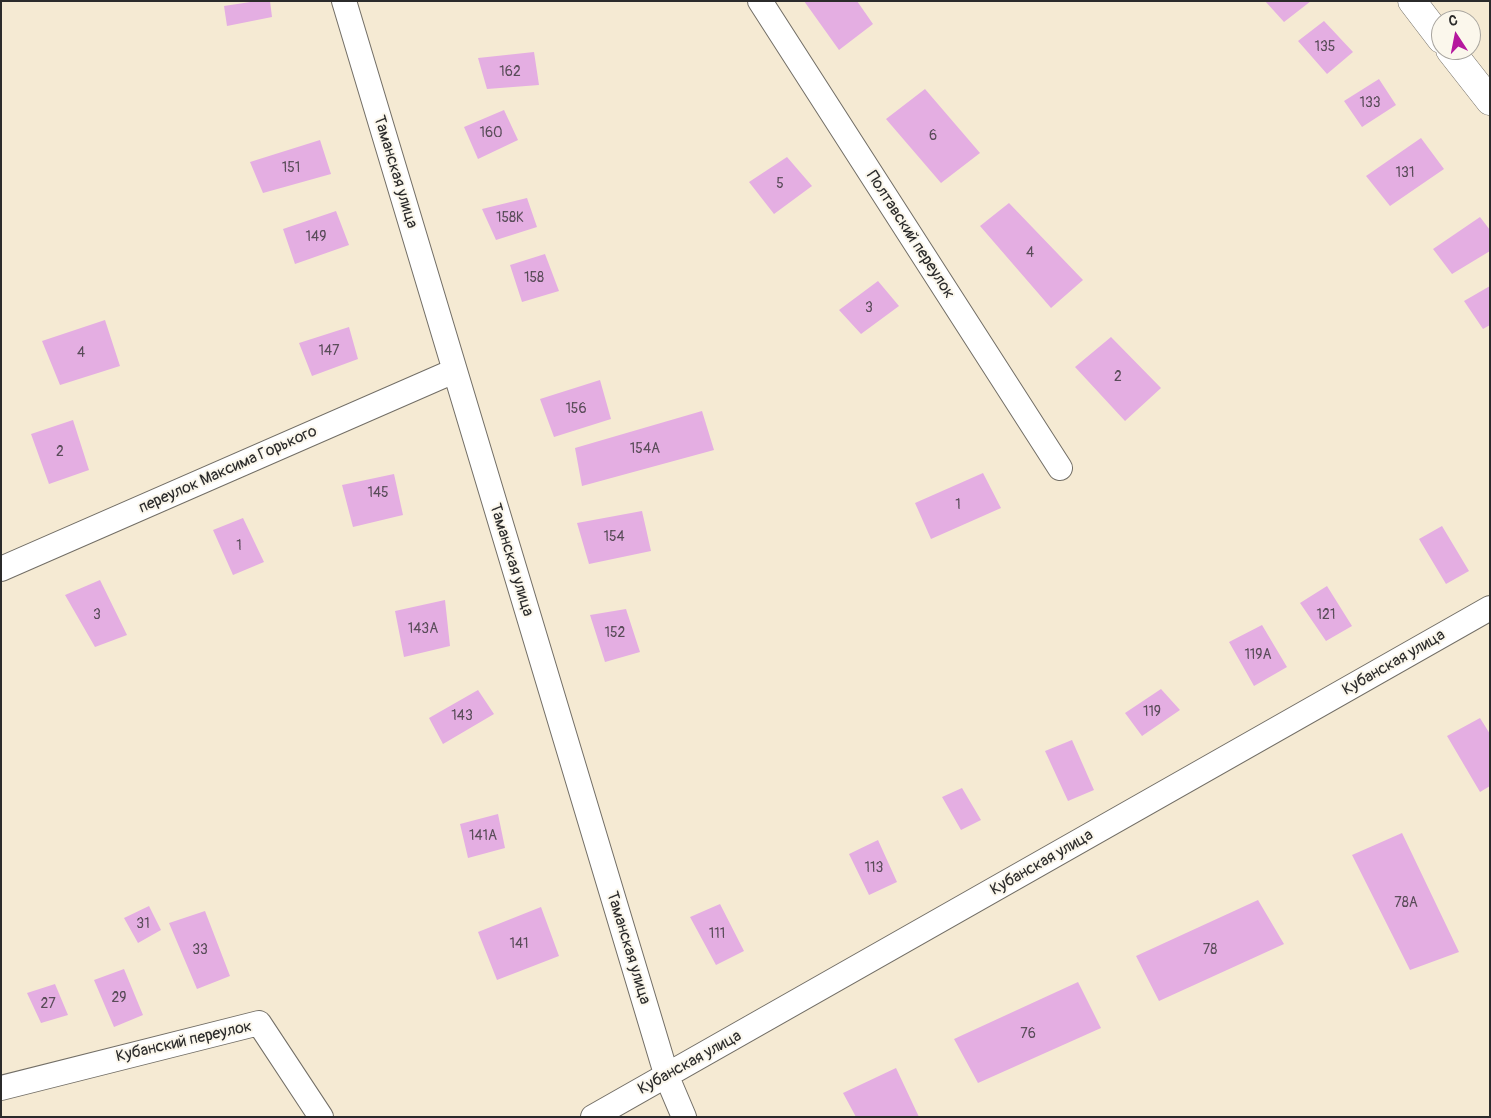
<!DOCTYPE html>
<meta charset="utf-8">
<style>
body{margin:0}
#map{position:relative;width:1491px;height:1118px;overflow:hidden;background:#f5ead3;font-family:Pangolin,sans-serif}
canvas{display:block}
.frame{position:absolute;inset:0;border:2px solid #2b2b2b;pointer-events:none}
.north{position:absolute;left:1431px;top:10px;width:50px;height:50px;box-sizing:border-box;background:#fbf7ec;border:1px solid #a8a59f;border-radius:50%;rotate:349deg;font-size:14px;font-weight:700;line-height:20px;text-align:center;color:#2b2b2b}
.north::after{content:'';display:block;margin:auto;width:18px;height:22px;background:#b5179e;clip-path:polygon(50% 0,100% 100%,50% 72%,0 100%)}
</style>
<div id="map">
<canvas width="1491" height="1118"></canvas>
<div class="frame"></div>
<div class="north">С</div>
</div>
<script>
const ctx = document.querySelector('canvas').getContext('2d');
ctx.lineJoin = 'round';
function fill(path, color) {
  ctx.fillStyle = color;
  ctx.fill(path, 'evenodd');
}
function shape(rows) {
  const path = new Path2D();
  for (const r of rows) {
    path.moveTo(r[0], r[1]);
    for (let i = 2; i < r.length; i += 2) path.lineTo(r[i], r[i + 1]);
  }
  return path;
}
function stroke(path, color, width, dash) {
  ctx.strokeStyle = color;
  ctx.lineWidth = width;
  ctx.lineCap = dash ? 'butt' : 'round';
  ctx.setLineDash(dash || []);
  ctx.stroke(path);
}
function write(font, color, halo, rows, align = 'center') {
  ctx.font = font + ' Pangolin,sans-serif';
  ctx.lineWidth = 4;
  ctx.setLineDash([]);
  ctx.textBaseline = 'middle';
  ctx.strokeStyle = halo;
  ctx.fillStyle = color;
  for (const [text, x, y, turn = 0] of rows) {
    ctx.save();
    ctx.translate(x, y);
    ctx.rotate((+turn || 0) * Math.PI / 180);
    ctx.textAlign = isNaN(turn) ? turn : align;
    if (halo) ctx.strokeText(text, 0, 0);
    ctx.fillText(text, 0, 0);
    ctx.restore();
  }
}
fill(shape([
 [257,1,270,1,272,17,227,26,224,6],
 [804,1,857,1,873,24,839,50],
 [1265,1,1311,1,1284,22],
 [1324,21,1353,52,1327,74,1298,41],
 [534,52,539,85,487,89,478,58],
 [1379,79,1396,105,1362,127,1344,101],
 [925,89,980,153,941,183,886,119],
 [504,110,518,140,478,159,464,127],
 [1421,138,1444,169,1390,206,1366,176],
 [320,140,331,174,263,193,250,162],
 [787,157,812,186,774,214,749,182],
 [527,198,537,227,496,240,482,209],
 [1009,203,1083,280,1051,308,980,226],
 [336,211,349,245,295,264,283,229],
 [1480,217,1490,230,1490,251,1452,274,1433,249],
 [545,254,559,291,522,302,510,265],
 [878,281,899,306,861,334,839,310],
 [1490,286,1490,325,1483,329,1464,301],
 [105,320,120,366,60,385,42,341],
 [349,327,358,359,312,376,299,343],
 [1111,337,1161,388,1125,421,1075,367],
 [600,380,611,419,554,437,540,399],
 [702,411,714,450,582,486,575,448],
 [73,420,89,470,49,484,31,434],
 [983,473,1001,508,931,539,915,503],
 [394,474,403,515,353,527,342,485],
 [642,511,651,551,589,564,577,523],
 [243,518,264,562,233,575,213,530],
 [1442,526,1469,571,1446,584,1419,539],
 [100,580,127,635,95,647,65,595],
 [1327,586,1352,626,1326,641,1300,603],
 [445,600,450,646,404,657,395,611],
 [626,609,640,652,605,662,590,615],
 [1262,625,1287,667,1254,686,1229,642],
 [1161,689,1180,710,1142,736,1125,713],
 [478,690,494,714,443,744,429,718],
 [1480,718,1490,734,1490,786,1480,792,1447,736],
 [1072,740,1094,790,1068,801,1045,751],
 [962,788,981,820,961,830,942,797],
 [498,814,505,848,468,858,460,824],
 [1402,833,1459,952,1410,970,1352,855],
 [878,840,897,882,869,895,849,854],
 [1258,900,1284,944,1159,1001,1136,956],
 [720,904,744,951,716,965,690,917],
 [149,906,161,930,138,943,124,918],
 [541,907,559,956,497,980,478,932],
 [205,911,230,976,197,989,169,923],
 [124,969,143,1015,114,1027,94,980],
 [1078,982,1101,1028,978,1083,954,1039],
 [55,984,68,1015,41,1023,27,993],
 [896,1068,919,1117,856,1117,843,1093]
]), '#e4aee2');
const minor = shape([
 [344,1,667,1077,684,1117],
 [760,1,1060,468],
 [1,569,454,371],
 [1,1088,259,1023,321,1117],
 [593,1117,1490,608]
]);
const tertiary = shape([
 [1412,1,1441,39],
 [1450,50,1490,101]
]);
stroke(minor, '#726e66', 26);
stroke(tertiary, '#726e66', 29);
stroke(minor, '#fff', 24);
stroke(tertiary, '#fff', 28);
write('14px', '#594c59', null, [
 ["135",1325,47],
 ["162",510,72],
 ["133",1370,103],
 ["160",491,133],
 ["6",933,136],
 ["151",291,168],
 ["131",1405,173],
 ["5",780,184],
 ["158К",510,218],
 ["149",316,237],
 ["4",1030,253],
 ["158",534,278],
 ["3",869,308],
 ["147",329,351],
 ["4",81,353],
 ["2",1118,377],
 ["156",576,409],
 ["154А",645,449],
 ["2",60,452],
 ["145",378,493],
 ["1",958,505],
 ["154",614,537],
 ["1",239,546],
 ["3",97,615],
 ["121",1326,615],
 ["143А",423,629],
 ["152",615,633],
 ["119А",1258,655],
 ["119",1152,712],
 ["143",462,716],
 ["141А",483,836],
 ["113",874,868],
 ["78А",1406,903],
 ["31",143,924],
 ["111",717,934],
 ["141",519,944],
 ["33",200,950],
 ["78",1210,950],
 ["29",119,998],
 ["27",48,1004],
 ["76",1028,1034]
]);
write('16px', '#2b2b2b', '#fbf7ec', [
 ["Таманская улица",395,172,73],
 ["Полтавский переулок",910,235,57],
 ["переулок Максима Горького",228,470,-24],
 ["Таманская улица",511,560,73],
 ["Кубанская улица",1394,663,-30],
 ["Кубанская улица",1042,863,-30],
 ["Таманская улица",628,948,73],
 ["Кубанский переулок",184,1042,-13],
 ["Кубанская улица",690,1063,-29]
]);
</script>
